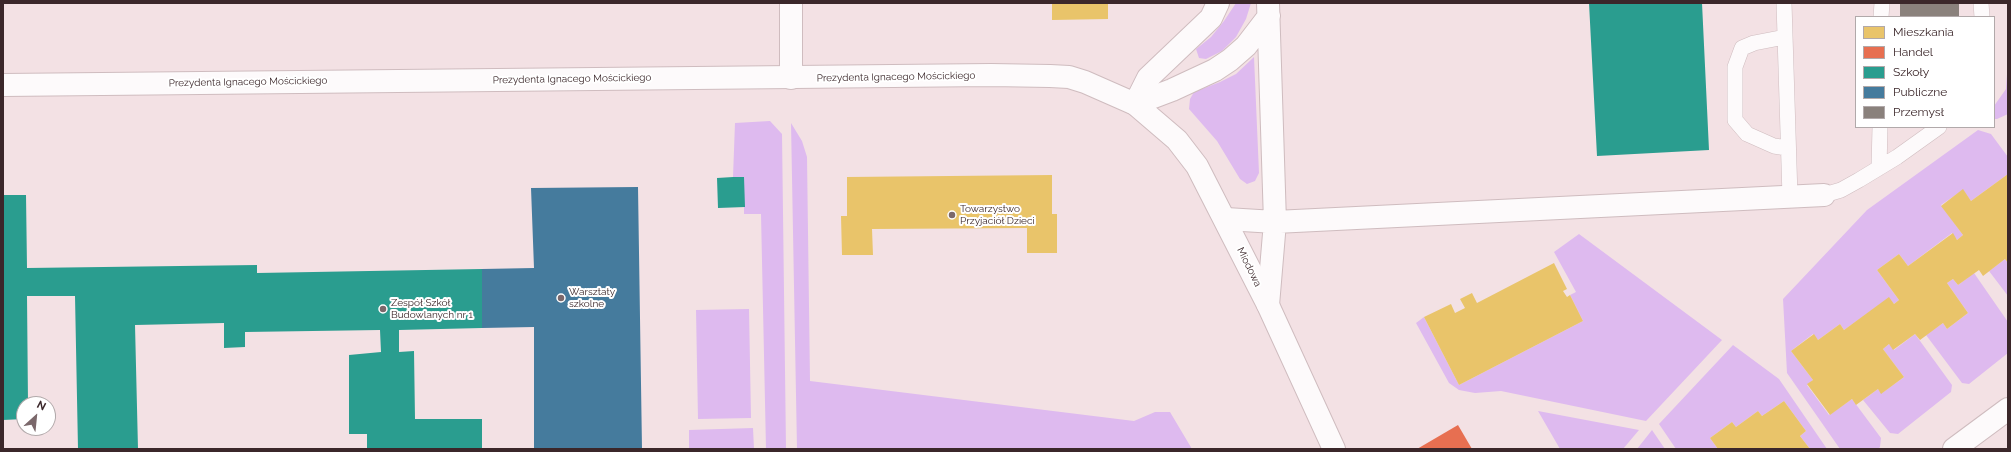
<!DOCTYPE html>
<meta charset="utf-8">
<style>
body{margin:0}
#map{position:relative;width:2011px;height:452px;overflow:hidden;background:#f3e1e4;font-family:Raleway,sans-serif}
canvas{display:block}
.frame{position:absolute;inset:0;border:4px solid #3b272a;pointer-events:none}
.legend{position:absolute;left:1855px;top:16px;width:140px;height:112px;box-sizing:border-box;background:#fff;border:1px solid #b1a9aa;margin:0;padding:5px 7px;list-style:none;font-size:12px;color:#3b272a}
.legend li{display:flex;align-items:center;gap:8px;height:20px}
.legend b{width:20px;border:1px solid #b1a9aa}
.north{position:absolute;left:16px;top:396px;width:40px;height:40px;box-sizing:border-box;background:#fff;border:1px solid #b1a9aa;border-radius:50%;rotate:27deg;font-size:11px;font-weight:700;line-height:16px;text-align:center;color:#3b272a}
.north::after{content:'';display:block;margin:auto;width:14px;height:18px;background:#7b686b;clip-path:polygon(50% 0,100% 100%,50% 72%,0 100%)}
</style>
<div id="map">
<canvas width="2011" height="452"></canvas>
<div class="frame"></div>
<ul class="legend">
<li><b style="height:11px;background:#e9c46a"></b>Mieszkania</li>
<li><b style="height:11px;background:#e76f51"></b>Handel</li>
<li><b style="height:11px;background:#2a9d8f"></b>Szkoły</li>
<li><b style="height:11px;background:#457b9d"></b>Publiczne</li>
<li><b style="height:11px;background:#8a817c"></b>Przemysł</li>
</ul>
<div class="north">N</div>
</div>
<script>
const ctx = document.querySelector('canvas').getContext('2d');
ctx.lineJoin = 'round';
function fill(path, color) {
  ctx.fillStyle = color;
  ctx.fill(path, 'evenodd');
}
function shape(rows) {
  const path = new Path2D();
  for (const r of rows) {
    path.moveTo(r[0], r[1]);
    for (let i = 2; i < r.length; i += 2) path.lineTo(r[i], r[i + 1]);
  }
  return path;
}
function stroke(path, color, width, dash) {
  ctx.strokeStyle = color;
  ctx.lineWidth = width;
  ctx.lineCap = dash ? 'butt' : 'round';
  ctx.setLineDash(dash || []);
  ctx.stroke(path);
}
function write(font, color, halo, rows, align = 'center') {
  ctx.font = font + ' Raleway,sans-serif';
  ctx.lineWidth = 4;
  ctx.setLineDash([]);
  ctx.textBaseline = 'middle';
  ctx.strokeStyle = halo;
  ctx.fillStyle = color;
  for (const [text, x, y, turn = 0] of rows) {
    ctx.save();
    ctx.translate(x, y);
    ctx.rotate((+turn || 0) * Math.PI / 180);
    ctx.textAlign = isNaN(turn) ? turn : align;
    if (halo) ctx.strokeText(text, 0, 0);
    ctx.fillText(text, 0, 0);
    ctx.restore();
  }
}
fill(shape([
 [1236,3,1251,3,1246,19,1236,37,1222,51,1206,59,1199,58,1196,49,1211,37,1224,21],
 [1254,57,1259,173,1255,181,1247,184,1240,179,1217,141,1189,109,1190,99,1194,92,1220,82,1236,74],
 [2008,59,2008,114,1997,119,1994,119,1994,106,2006,89],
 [770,121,782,134,786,449,766,449,761,214,744,214,744,177,733,177,735,123],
 [791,123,802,141,807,157,810,381,1134,421,1155,412,1170,412,1192,449,797,449],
 [1978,130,1991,134,2008,157,2008,174,1971,201,1963,190,1941,205,1963,235,1957,240,1952,233,1908,266,1899,254,1877,270,1899,300,1894,304,1889,298,1844,330,1840,324,1818,340,1813,334,1791,351,1813,380,1807,385,1829,415,1852,399,1881,438,1880,447,1878,449,1840,449,1787,373,1783,299,1867,210],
 [1579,234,1722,340,1646,421,1501,391,1475,393,1459,390,1449,383,1416,323,1424,317,1459,385,1583,321,1570,295,1576,292,1554,252],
 [2005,259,2008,263,2008,296,1989,271],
 [1974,273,2008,322,2008,353,1969,384,1962,383,1926,335,1943,323,1947,329,1968,313,1947,283,1953,279,1958,285],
 [749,309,751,418,698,419,696,310],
 [1915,334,1952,385,1951,392,1898,434,1890,433,1863,400,1878,389,1882,393,1904,377,1883,349,1889,344,1894,350],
 [1733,345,1779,379,1827,449,1810,449,1800,436,1806,431,1784,401,1762,416,1758,411,1736,427,1732,422,1710,438,1718,449,1676,449,1659,424],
 [1538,411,1639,430,1623,449,1560,449],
 [753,428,754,449,689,449,689,430],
 [1652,430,1665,449,1637,449]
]), '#debaef');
fill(shape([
 [1052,3,1108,3,1108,19,1052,20],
 [2008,174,2008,263,2005,259,1983,276,1979,270,1958,285,1953,279,1947,283,1968,313,1947,329,1943,323,1920,340,1915,334,1893,350,1889,344,1883,349,1904,377,1881,394,1878,389,1856,405,1852,399,1830,415,1807,384,1813,380,1791,351,1814,334,1818,340,1840,324,1844,330,1889,297,1894,304,1899,300,1877,270,1899,254,1908,266,1953,233,1957,240,1963,235,1941,206,1963,189,1971,201],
 [1052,175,1052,214,1057,214,1057,253,1027,253,1027,228,872,229,873,255,842,255,841,216,847,216,847,177],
 [1554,263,1567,289,1563,291,1567,297,1570,295,1583,321,1459,385,1424,317,1451,304,1455,313,1465,308,1460,299,1472,293,1477,303],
 [1784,401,1806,431,1800,436,1810,449,1718,449,1710,438,1732,422,1736,427,1758,411,1762,416]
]), '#e9c46a');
fill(shape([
 [1458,425,1472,449,1417,449]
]), '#e76f51');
fill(shape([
 [1589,3,1702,3,1709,150,1597,156],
 [733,177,744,177,745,207,718,208,717,178],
 [3,195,26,195,27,268,257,265,257,273,482,269,482,328,399,330,399,352,414,351,415,419,482,419,482,449,367,449,367,434,349,434,349,355,381,352,380,330,245,332,245,347,224,348,224,323,135,325,138,449,78,449,75,296,27,296,28,404,24,404,24,419,3,420]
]), '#2a9d8f');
fill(shape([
 [638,187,642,449,534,449,534,327,482,328,482,269,534,268,531,188]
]), '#457b9d');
fill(shape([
 [1900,3,1959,3,1959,17,1900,17]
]), '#8a817c');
const lane = shape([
 [1784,3,1790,197],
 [1981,3,1982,17],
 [1881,17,1882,3],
 [1785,37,1754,43,1742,48,1735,67,1735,120,1747,134,1774,146,1787,148],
 [1879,168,1880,127],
 [1824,195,1841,190,1859,180,1897,157,1939,127]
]);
const street = shape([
 [791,3,791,78],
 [1268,3,1275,222,1268,305],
 [1135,104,1172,90,1215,70,1230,60,1246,46,1269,16],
 [1135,104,1148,78,1211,18,1218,3],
 [1226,219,1275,222,1824,195],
 [1954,449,2008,409]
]);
const secondary = shape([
 [3,85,991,75,1050,76,1069,77,1085,82,1135,104,1177,140,1197,166,1268,305,1334,449]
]);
stroke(lane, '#cfbcbf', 16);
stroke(street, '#cfbcbf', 24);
stroke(secondary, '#cfbcbf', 24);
stroke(lane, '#fdfafb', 15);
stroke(street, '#fdfafb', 22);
stroke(secondary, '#fdfafb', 22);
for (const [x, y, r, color] of [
 [952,215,4,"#7b686b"],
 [561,298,4,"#7b686b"],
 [383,309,4,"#7b686b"]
]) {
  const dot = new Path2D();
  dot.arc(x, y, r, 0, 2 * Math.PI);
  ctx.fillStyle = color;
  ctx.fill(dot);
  stroke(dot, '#fff', 1.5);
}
write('10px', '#3b272a', '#fff', [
 ["Prezydenta Ignacego Mościckiego",896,77,-1],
 ["Prezydenta Ignacego Mościckiego",572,79,-1],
 ["Prezydenta Ignacego Mościckiego",248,82,-1],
 ["Miodowa",1249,267,64]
]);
write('10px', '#3b272a', '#fff', [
 ["Towarzystwo",960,209],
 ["Przyjaciół Dzieci",960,221],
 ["Warsztaty",569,292],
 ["szkolne",569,304],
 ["Zespół Szkół",391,303],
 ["Budowlanych nr 1",391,315]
], 'left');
</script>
